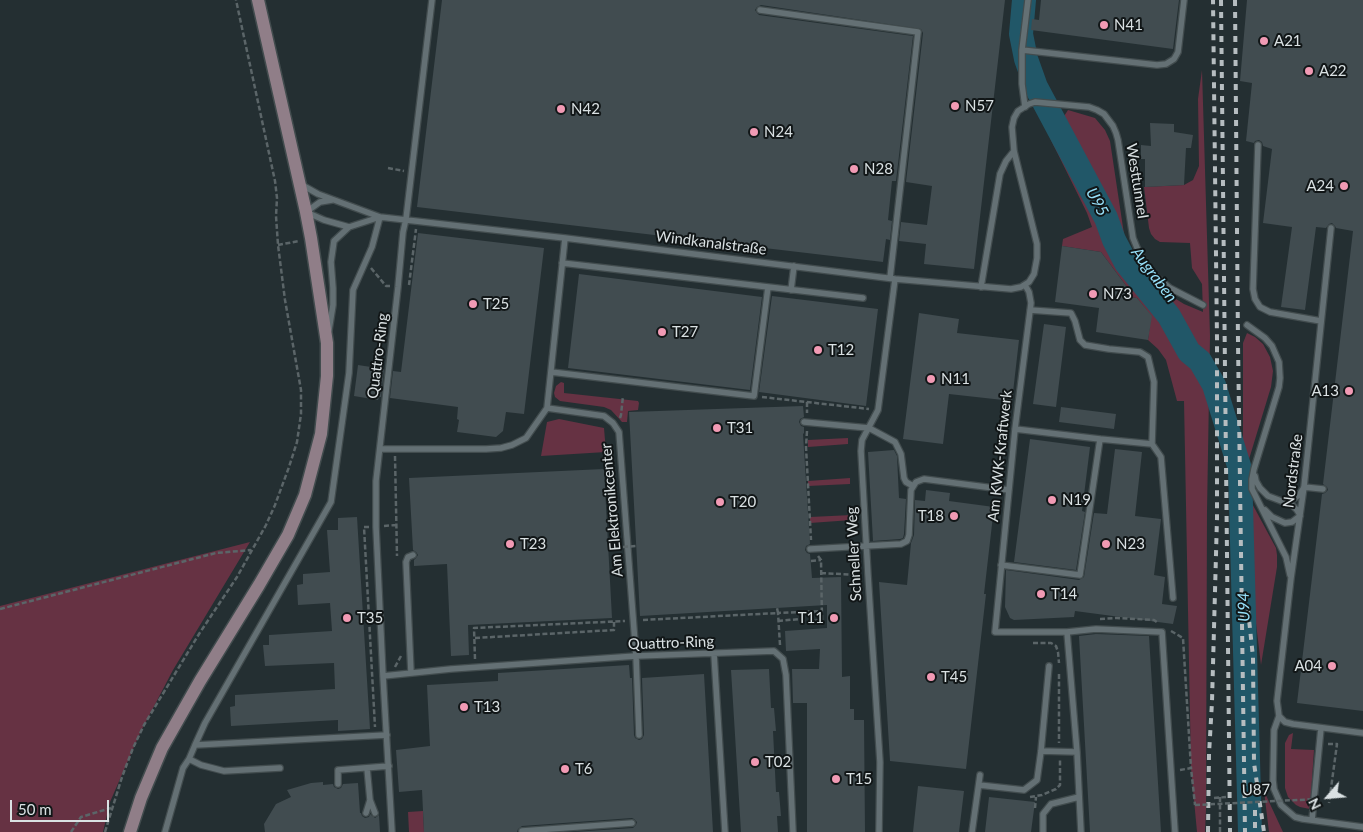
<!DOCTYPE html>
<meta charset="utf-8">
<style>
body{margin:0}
#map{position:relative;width:1363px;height:832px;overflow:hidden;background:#242f32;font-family:Lato,sans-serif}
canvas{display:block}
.north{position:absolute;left:1303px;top:772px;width:50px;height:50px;-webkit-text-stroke:4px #111617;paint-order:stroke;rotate:243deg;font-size:14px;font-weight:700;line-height:20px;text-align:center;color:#dae1e3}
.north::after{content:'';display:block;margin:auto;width:18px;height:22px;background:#dae1e3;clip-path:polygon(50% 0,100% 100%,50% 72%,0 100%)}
.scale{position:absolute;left:10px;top:800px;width:99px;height:22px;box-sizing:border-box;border:2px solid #dae1e3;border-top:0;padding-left:6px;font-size:15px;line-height:18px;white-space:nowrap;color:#dae1e3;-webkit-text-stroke:4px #111617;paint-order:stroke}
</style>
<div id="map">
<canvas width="1363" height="832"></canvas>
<div class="north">N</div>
<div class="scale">50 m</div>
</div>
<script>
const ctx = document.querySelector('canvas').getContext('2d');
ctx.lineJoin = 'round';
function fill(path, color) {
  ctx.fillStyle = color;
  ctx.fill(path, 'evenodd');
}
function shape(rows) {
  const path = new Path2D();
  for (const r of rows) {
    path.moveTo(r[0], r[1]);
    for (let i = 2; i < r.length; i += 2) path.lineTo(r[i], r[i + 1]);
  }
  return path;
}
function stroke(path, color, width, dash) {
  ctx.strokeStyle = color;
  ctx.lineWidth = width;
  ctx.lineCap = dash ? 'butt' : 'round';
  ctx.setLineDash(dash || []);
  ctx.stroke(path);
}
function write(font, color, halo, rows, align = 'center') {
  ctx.font = font + ' Lato,sans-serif';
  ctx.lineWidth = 4;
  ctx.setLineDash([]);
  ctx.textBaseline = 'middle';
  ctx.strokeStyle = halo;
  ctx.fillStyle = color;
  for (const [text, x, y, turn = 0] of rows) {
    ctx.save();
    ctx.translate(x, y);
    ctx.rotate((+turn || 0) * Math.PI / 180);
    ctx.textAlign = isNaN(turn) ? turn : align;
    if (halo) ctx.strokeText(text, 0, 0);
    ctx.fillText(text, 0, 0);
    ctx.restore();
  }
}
fill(shape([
 [1202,70,1210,336,1207,512,1206,809,1205,832,1197,832,1191,768,1184,401,1177,401,1166,360,1158,349,1148,340,1151,316,1137,298,1129,297,1130,291,1101,252,1062,246,1063,239,1092,227,1087,213,1050,138,1068,110,1095,118,1105,130,1110,141,1124,234,1129,249,1137,264,1147,277,1163,291,1184,304,1203,312,1202,284,1192,268,1190,243,1160,242,1155,239,1151,234,1149,228,1144,187,1184,185,1193,180,1199,166,1198,99],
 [1247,333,1255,337,1263,344,1270,357,1273,371,1271,387,1246,469,1245,483,1248,496,1276,548,1277,555,1277,567,1261,665,1254,607,1246,568,1243,469,1243,343],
 [561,382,564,383,564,393,638,401,639,403,638,410,628,411,627,422,622,422,611,410,604,407,560,401,555,397,554,393,556,386],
 [559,419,604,428,606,452,541,456,547,422],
 [848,438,848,444,808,447,808,440],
 [850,478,850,484,808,486,808,481],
 [852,515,852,520,810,523,810,517],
 [250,542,173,670,140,733,110,802,103,832,0,832,0,606],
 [1293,733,1291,749,1314,750,1310,809,1300,807,1296,805,1288,797,1285,788,1285,743,1289,735],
 [1264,791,1283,832,1269,832],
 [423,811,424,832,409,832,408,812]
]), '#663243');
stroke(shape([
 [1054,120,1095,193,1107,217,1114,240,1126,263,1169,316,1181,338]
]), '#215768', 4);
stroke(shape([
 [1024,0,1021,34,1026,59,1036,87,1106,218,1114,240,1126,263,1169,316,1189,352,1200,361,1214,385,1240,469,1250,832]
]), '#215768', 24);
fill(shape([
 [442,0,1005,0,974,269,924,264,926,244,899,241,901,222,927,225,932,186,906,182,923,33,921,29,761,5,757,7,755,10,757,13,759,15,913,36,896,181,892,181,888,220,892,221,890,240,886,239,883,262,417,207],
 [1041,0,1179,0,1173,49,1031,30,1032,19,1039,20],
 [1247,0,1363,0,1363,711,1297,703,1322,494,1325,493,1328,490,1327,487,1323,484,1353,231,1336,228,1335,226,1332,223,1329,224,1326,228,1316,227,1305,310,1281,307,1292,227,1263,223,1272,149,1263,146,1262,142,1259,140,1255,141,1254,143,1246,141,1252,83,1240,81],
 [1150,123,1174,124,1174,132,1193,135,1191,148,1186,148,1184,185,1145,187,1145,159,1141,159,1141,145,1151,146],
 [418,233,544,248,524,414,506,412,503,431,496,437,457,432,459,420,457,419,458,407,390,398,393,371,401,372],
 [1062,246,1101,252,1130,291,1129,297,1137,298,1152,316,1148,340,1096,332,1099,308,1055,302],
 [579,274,762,297,750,390,568,368],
 [772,296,878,309,866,406,759,392],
 [919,313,959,319,957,333,1019,340,1012,401,949,394,943,444,903,439],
 [1044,324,1066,327,1056,407,1033,404],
 [358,365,384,369,381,397,379,397,378,400,354,396],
 [803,406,804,417,800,419,799,422,801,426,804,427,804,433,803,434,810,544,806,546,805,550,807,553,810,554,812,578,841,577,842,677,850,676,850,709,854,709,854,720,864,720,865,832,807,832,807,703,793,703,792,669,819,669,820,649,786,651,785,631,827,628,827,605,640,616,629,412],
 [1061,407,1116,414,1114,429,1059,422],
 [1030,439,1090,447,1082,511,1085,512,1076,570,1014,562],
 [1115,449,1142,452,1135,516,1161,519,1154,575,1165,577,1162,604,1177,606,1173,624,1075,611,1074,617,1014,620,1010,618,1005,607,1006,570,1079,580,1084,577,1094,513,1107,514],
 [894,450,897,456,899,498,906,499,904,534,903,538,900,539,873,541,868,452],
 [604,469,612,618,468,625,469,655,451,656,447,564,414,566,414,560,416,558,418,555,416,552,413,550,409,478],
 [926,490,950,493,949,501,994,507,984,594,986,594,966,769,890,761,879,582,907,585,911,543,914,535,915,500,925,501],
 [357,517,370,729,338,731,338,720,231,726,230,707,235,706,235,695,335,689,334,663,265,666,263,645,269,645,269,635,332,631,330,603,298,605,297,585,303,584,303,574,330,572,327,530,338,530,338,518],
 [1096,634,1149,636,1161,832,1090,832,1079,636],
 [629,665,630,678,632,678,634,735,635,738,639,740,642,739,644,735,642,678,704,674,713,832,573,832,633,828,636,825,637,822,634,819,632,818,522,826,518,829,517,832,424,832,422,790,399,792,396,750,430,746,427,685,498,681,498,673],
 [769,669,771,708,774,708,776,731,773,731,776,792,779,792,781,816,777,816,778,832,741,832,731,670],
 [323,782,323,785,333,784,334,787,338,789,341,788,343,784,358,783,360,813,361,813,362,816,365,818,369,817,370,814,375,818,379,815,380,832,265,832,264,824,276,804,291,797,287,790,311,783],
 [918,786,964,791,959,832,913,832],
 [989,797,1035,802,1031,832,985,832]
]), '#414c50');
const lane = shape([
 [760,10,918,32,890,278],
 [1022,50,1157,65,1166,64,1174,59,1178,52,1184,0],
 [1025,107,1022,84,1022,50,1028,0],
 [1258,145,1253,289,1255,299,1260,307,1270,312,1321,321],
 [302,185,318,194,380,217,565,238,895,279,1011,289,1021,287,1029,282,1034,274,1037,258,1037,244,1014,151,1012,127,1014,118,1018,111,1029,104,1035,102,1089,107,1097,110,1104,114,1113,126,1116,133,1118,140,1133,238,1140,255,1153,274,1170,288,1203,305],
 [332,200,320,202,306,212,324,220,349,227],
 [565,238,547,408,604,416,613,423,619,432,636,656,639,735],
 [562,263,863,298],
 [1025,285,1029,292,1031,303,1015,429,995,632,1067,632,1077,752,1081,832],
 [981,287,1000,174,1006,161,1014,151],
 [791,290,794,266],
 [1030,310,1071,313,1075,321,1080,340,1085,345,1109,349,1140,352,1148,357,1154,382,1152,444,1161,457,1173,598],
 [1247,325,1265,338,1272,346,1279,362,1280,378,1279,387,1254,469,1252,479,1252,489,1286,557,1290,575],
 [329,330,333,305,333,288,331,262,334,241,349,227,380,217],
 [551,372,754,396,768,287],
 [804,422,869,428,895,442,901,454,904,478,906,482,913,486],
 [1100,439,1152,444],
 [380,449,486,449,501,448,512,445,526,438,547,408],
 [1255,476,1256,481,1260,488,1268,496,1292,505,1297,510,1300,515],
 [1304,487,1323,489],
 [1282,501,1292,500,1299,495,1303,489],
 [1265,510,1272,517,1285,523,1292,522,1300,516],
 [810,549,901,544,907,541,909,535,911,490,916,482,924,479,1009,490],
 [1001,565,1080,575,1100,439,1015,429],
 [1067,632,1096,629,1162,632,1175,832],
 [714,654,725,832],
 [411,673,406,562,408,557,413,555],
 [383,676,451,669,636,656,774,651,783,659,786,675,793,832],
 [1279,716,1277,701,1291,578,1304,487,1331,228],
 [1279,716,1274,730,1273,780,1274,789,1281,805,1295,817,1303,819,1363,827],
 [1279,716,1285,722,1293,724,1363,733],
 [195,745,205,723,331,502,349,373,353,290,372,247,380,217],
 [1041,751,1077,752],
 [280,768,224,771,201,765,189,759,195,745,387,735],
 [367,768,370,800,375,813],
 [338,784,338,770,389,766],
 [979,785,1024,790,1037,780,1041,751,1049,666],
 [366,813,370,800],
 [1312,820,1321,728],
 [522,831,632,823],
 [165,832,183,768,189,759],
 [392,832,383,676,376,527,376,481,398,287,403,232,406,219,432,0],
 [879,832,880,762,868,575,861,451,862,440,878,410,895,279],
 [972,832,980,775],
 [1043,832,1043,814,1051,804,1079,797]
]);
const secondary = shape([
 [130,832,141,798,162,748,200,681,259,585,288,535,305,495,321,434,327,376,327,343,311,238,306,212,258,0]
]);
stroke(lane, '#424c4e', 8);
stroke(secondary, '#424c4e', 15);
stroke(shape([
 [388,168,404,171],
 [278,245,299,241],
 [371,268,386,286,390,286],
 [409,285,416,229],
 [762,397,869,409],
 [807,402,807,413],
 [620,418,621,415,623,396],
 [807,431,806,447,811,540],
 [395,456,397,556],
 [384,526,396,525],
 [369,527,364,527,375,727],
 [811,561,821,560],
 [821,573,860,575],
 [0,609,216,553,251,550],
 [1100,619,1117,618,1154,620,1158,623],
 [643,620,778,613,777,608],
 [778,621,800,619,805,622,822,620,821,560,818,556],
 [1171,631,1183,638,1191,768],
 [475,638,614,630,614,622],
 [1033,643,1051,643,1056,646,1058,652,1059,663],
 [780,645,778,613,822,611],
 [475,659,474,628,625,621],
 [395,667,401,656],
 [1059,674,1059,743],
 [1328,744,1337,744,1329,803],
 [1180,770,1191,768,1195,805],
 [1030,797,1042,795,1056,789,1060,785,1060,759],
 [1214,798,1226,797],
 [1035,808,1036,797],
 [71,832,81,817,111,808],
 [105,832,122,777,133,748,144,725,199,634,237,577,266,525,275,505,289,467,297,442,301,414,301,390,285,300,278,245,276,216,277,198,275,181,236,0],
 [1220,832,1220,797]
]), '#5b6568', 2.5, [5, 2.5]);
stroke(lane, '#647074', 5.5);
stroke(secondary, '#907e88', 12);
stroke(shape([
 [1221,0,1230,832],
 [1235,0,1238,343,1245,832],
 [1248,610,1253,657,1254,763,1264,832],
 [1255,810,1255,832],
 [1208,832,1209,754,1212,702,1217,518,1217,339,1213,0]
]), '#b6bdc0', 4, [6, 6]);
stroke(shape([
 [608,548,636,546],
 [1195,805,1318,799]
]), '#5b6568', 2.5, [5, 2.5]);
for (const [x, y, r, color] of [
 [1104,25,5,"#f19ab4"],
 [1264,41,5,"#f19ab4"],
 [1309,71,5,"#f19ab4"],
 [955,106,5,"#f19ab4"],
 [561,109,5,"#f19ab4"],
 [754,132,5,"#f19ab4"],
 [854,169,5,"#f19ab4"],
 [1344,186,5,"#f19ab4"],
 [1093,294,5,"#f19ab4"],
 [473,304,5,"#f19ab4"],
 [662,332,5,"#f19ab4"],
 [818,350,5,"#f19ab4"],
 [931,379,5,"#f19ab4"],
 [1349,391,5,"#f19ab4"],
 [717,428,5,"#f19ab4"],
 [1052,500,5,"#f19ab4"],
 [720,502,5,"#f19ab4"],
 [954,516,5,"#f19ab4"],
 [510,544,5,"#f19ab4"],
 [1106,544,5,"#f19ab4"],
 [1041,594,5,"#f19ab4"],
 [347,618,5,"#f19ab4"],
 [834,618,5,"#f19ab4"],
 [1332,666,5,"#f19ab4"],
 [931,677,5,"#f19ab4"],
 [464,707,5,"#f19ab4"],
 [755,762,5,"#f19ab4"],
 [565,769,5,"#f19ab4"],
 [836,779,5,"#f19ab4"]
]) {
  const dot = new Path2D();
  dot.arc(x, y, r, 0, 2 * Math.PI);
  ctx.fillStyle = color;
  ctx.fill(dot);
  stroke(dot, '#111617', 2);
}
write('15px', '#dae1e3', '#111617', [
 ["N41",1114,25],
 ["A21",1274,41],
 ["A22",1319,71],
 ["N57",965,106],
 ["N42",571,109],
 ["N24",764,132],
 ["N28",864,169],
 ["A24",1334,186,"right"],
 ["N73",1103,294],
 ["T25",483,304],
 ["T27",672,332],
 ["T12",828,350],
 ["N11",941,379],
 ["A13",1339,391,"right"],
 ["T31",727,428],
 ["N19",1062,500],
 ["T20",730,502],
 ["T18",944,516,"right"],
 ["T23",520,544],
 ["N23",1116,544],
 ["T14",1051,594],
 ["T35",357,618],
 ["T11",824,618,"right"],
 ["A04",1322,666,"right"],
 ["T45",941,677],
 ["T13",474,707],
 ["T02",765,762],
 ["T6",575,769],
 ["T15",846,779]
], 'left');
write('15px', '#dae1e3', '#111617', [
 ["Westtunnel",1137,181,81],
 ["Windkanalstraße",711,243,7],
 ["Quattro-Ring",378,356,-83],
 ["Am KWK-Kraftwerk",1000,456,-84],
 ["Nordstraße",1293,471,-83],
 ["Am Elektronikcenter",612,510,-95],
 ["Schneller Weg",854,554,-93],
 ["Quattro-Ring",671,643,-2],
 ["U87",1256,790,-2]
]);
write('italic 16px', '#96dff8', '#111617', [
 ["U95",1097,202,62],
 ["Augraben",1154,275,53],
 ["U94",1244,607,-91]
]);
</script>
